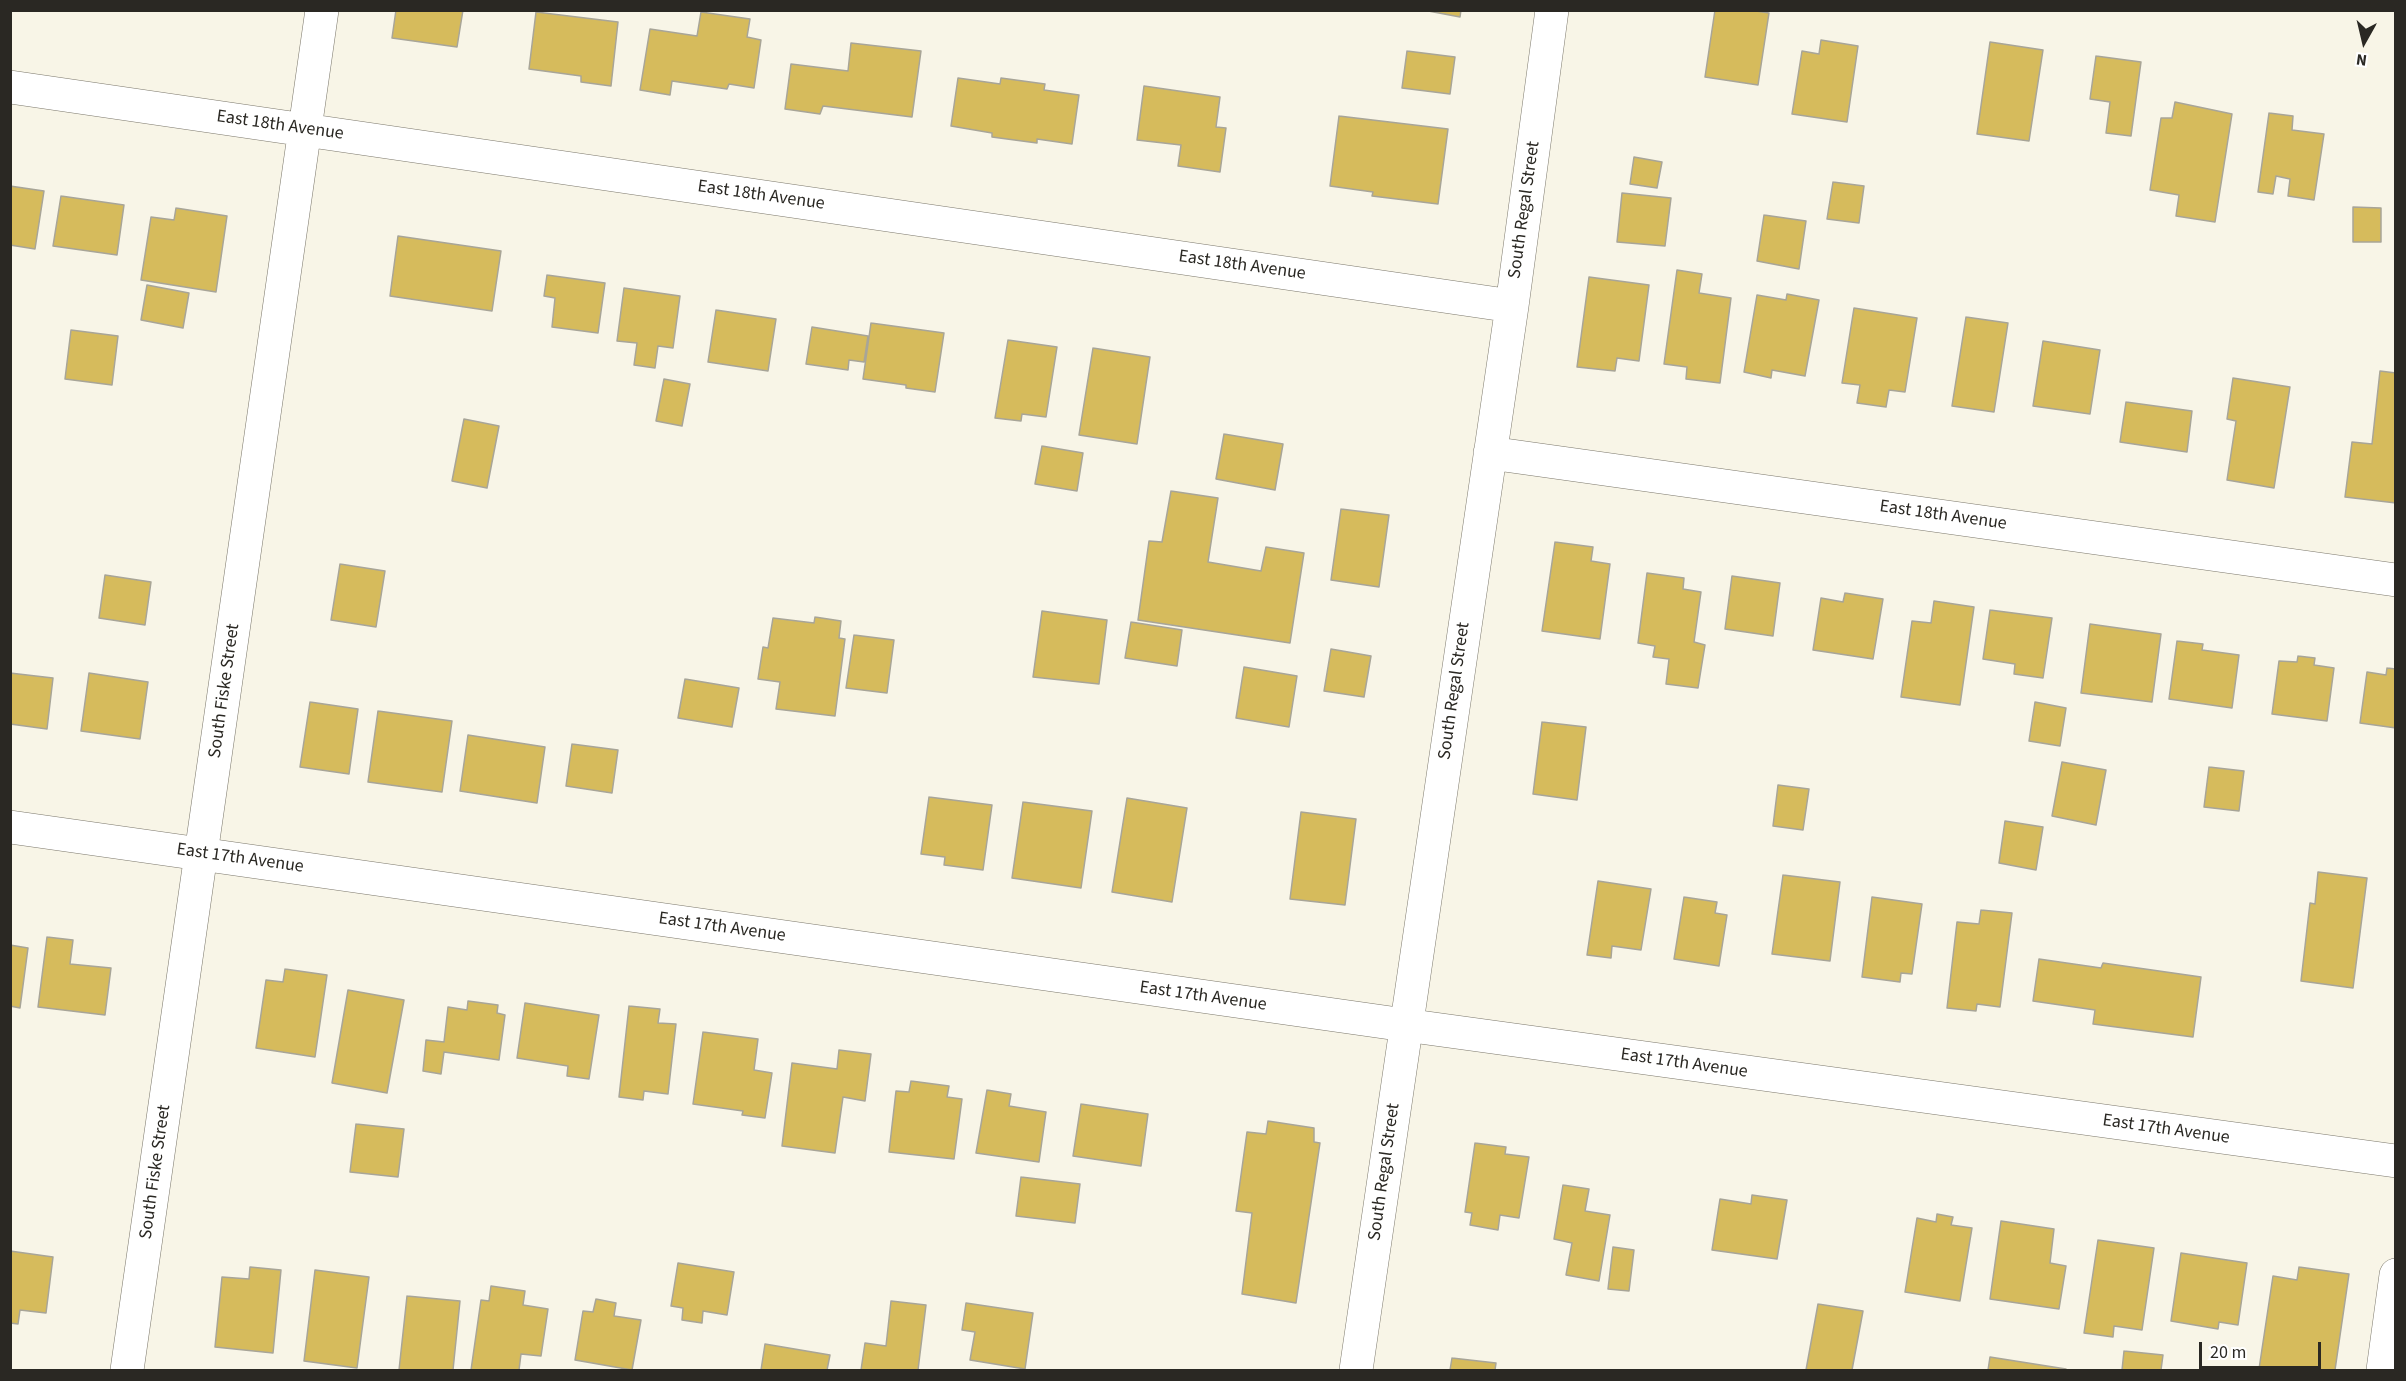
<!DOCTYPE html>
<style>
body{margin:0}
#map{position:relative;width:2406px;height:1381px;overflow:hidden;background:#f8f5e7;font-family:"Source Sans 3",sans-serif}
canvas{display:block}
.frame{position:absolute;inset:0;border:12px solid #2a2823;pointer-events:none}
.north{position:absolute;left:2334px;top:12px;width:60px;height:60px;-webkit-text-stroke:4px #fff;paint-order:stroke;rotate:188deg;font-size:16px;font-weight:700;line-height:24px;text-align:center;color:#2a2823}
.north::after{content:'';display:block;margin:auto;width:21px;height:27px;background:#2a2823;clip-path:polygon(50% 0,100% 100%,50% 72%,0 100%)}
.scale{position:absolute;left:2199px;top:1342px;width:122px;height:27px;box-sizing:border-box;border:3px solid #2a2823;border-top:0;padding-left:8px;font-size:18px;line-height:21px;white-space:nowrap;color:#2a2823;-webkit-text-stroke:4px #fff;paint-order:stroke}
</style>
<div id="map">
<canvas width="2406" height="1381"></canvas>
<div class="frame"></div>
<div class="north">N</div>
<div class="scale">20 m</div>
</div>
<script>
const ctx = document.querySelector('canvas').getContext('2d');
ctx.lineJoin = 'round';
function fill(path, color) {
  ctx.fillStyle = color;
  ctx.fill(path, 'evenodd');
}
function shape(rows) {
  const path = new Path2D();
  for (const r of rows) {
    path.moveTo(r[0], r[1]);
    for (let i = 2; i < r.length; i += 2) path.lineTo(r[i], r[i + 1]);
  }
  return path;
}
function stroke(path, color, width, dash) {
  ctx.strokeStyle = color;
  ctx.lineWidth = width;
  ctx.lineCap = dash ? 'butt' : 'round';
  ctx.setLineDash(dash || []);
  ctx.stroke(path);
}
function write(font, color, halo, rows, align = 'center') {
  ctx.font = font + ' "Source Sans 3",sans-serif';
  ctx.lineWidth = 6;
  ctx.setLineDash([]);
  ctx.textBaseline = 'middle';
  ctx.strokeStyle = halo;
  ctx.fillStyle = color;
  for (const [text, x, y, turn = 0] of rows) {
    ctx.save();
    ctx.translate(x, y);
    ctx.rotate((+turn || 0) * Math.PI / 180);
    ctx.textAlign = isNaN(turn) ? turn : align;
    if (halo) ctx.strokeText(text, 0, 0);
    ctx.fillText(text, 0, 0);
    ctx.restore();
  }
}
const building = shape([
 [396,10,463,10,457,47,392,38,396,10],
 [1423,10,1461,10,1460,17,1423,10],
 [1715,10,1750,10,1769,13,1758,85,1705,77,1715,10],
 [536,12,618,22,611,86,581,82,581,76,529,69,536,12],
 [701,12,750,19,747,37,761,40,754,88,729,84,727,89,672,81,670,95,640,90,650,29,697,36,701,12],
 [1821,40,1858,46,1847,122,1792,114,1802,51,1819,54,1821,40],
 [1990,42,2043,50,2029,141,1977,134,1990,42],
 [851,43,921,51,912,117,823,106,820,114,785,109,791,64,848,71,851,43],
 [1407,51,1455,57,1450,94,1402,88,1407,51],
 [2096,56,2141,62,2131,136,2106,133,2110,102,2090,99,2096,56],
 [958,78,1000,84,1001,78,1045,84,1044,90,1079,95,1072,144,1037,139,1037,143,992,137,992,133,951,126,958,78],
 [1144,86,1220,97,1216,127,1226,128,1220,172,1178,166,1181,145,1137,140,1144,86],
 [2175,102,2232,114,2215,222,2176,216,2179,195,2150,190,2161,118,2172,118,2175,102],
 [2269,113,2293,116,2292,130,2324,134,2314,200,2288,196,2290,179,2276,176,2273,194,2258,192,2269,113],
 [1339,116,1448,129,1438,204,1372,196,1373,192,1330,186,1339,116],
 [1634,157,1662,162,1657,188,1630,184,1634,157],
 [1833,182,1864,186,1859,223,1827,219,1833,182],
 [10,186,44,191,35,249,10,245,10,186],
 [1622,193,1671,198,1665,246,1617,242,1622,193],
 [61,196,124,205,117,255,53,246,61,196],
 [2353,207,2381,208,2381,242,2353,242,2353,207],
 [176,208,227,216,216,292,141,280,151,217,174,220,176,208],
 [1764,215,1806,221,1799,269,1757,261,1764,215],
 [398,236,501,251,492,311,390,296,398,236],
 [1677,270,1702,274,1699,293,1731,298,1720,383,1686,379,1687,367,1664,364,1677,270],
 [547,275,605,283,598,333,552,327,555,298,544,296,547,275],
 [1589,277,1649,285,1639,361,1617,358,1615,371,1577,367,1589,277],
 [147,285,189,293,183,328,141,320,147,285],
 [624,288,680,296,673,348,658,346,655,368,634,365,637,343,617,341,624,288],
 [1787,294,1819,300,1805,376,1772,370,1771,378,1744,372,1757,295,1786,300,1787,294],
 [1854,308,1917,318,1905,392,1889,390,1886,407,1857,403,1860,385,1842,383,1854,308],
 [716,310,776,319,768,371,708,362,716,310],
 [1966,317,2008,323,1994,412,1952,406,1966,317],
 [871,323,944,333,935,392,906,388,906,385,863,379,871,323],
 [812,327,868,336,864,362,849,360,848,370,806,364,812,327],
 [71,330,118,336,112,385,65,379,71,330],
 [1008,340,1057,347,1046,417,1022,414,1021,421,995,418,1008,340],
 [2043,341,2100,350,2090,414,2033,406,2043,341],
 [1093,348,1150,357,1137,444,1079,435,1093,348],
 [2380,371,2396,373,2396,503,2345,497,2352,442,2372,444,2380,371],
 [2233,378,2290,387,2274,488,2227,480,2236,421,2227,419,2233,378],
 [664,379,690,384,682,426,656,421,664,379],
 [2126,402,2192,411,2187,452,2120,442,2126,402],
 [464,419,499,426,487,488,452,481,464,419],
 [1224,434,1283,444,1275,490,1216,479,1224,434],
 [1042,446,1083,453,1077,491,1035,484,1042,446],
 [1171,491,1218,498,1208,562,1261,571,1266,547,1304,553,1290,643,1138,620,1149,541,1162,542,1171,491],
 [1341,509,1389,515,1379,587,1331,580,1341,509],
 [1555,542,1593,547,1591,561,1610,564,1600,639,1542,631,1555,542],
 [340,564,385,571,376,627,331,620,340,564],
 [1647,573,1684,578,1683,589,1701,592,1694,642,1705,645,1698,688,1666,684,1669,659,1653,657,1655,646,1638,643,1647,573],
 [105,575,151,582,145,625,99,618,105,575],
 [1732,576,1780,583,1773,636,1725,629,1732,576],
 [1845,593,1883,599,1873,659,1813,650,1821,598,1843,602,1845,593],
 [1934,601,1974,607,1960,705,1901,697,1912,621,1931,623,1934,601],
 [1990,610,2052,618,2043,678,2014,674,2015,664,1983,659,1990,610],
 [1042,611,1107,620,1099,684,1033,677,1042,611],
 [815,617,841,621,839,638,845,639,835,716,776,709,780,682,758,679,763,647,768,648,773,618,814,623,815,617],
 [1131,622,1182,630,1177,666,1125,658,1131,622],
 [2090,624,2161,634,2152,702,2081,693,2090,624],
 [854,635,894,640,887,693,846,688,854,635],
 [2177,641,2203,644,2202,650,2239,655,2232,708,2169,699,2177,641],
 [1331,649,1371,656,1364,697,1324,691,1331,649],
 [2298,656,2315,658,2314,665,2334,668,2327,721,2272,714,2279,661,2297,662,2298,656],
 [1244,667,1297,676,1289,727,1236,718,1244,667],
 [2387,668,2396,669,2396,728,2360,723,2367,672,2386,675,2387,668],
 [10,673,53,678,47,729,10,724,10,673],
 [89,673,148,682,140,739,81,731,89,673],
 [685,679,739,688,732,727,678,718,685,679],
 [310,702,358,709,349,774,300,767,310,702],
 [2035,702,2066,708,2060,746,2029,741,2035,702],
 [378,711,452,721,442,792,368,782,378,711],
 [1542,722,1586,727,1577,800,1533,794,1542,722],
 [468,735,545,747,537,803,460,791,468,735],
 [572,744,618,750,612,793,566,786,572,744],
 [2062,762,2106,770,2096,825,2052,816,2062,762],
 [2209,767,2244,771,2239,811,2204,807,2209,767],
 [1778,785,1809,789,1803,830,1773,826,1778,785],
 [929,797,992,805,983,870,944,865,945,857,921,854,929,797],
 [1127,798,1187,808,1172,902,1112,892,1127,798],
 [1023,802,1092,811,1081,888,1012,878,1023,802],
 [1301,812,1356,819,1345,905,1290,899,1301,812],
 [2005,821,2043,827,2036,870,1999,863,2005,821],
 [2318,872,2367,878,2353,988,2301,981,2310,903,2315,904,2318,872],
 [1783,875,1840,882,1830,961,1772,954,1783,875],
 [1598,881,1651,889,1641,950,1612,946,1611,958,1587,955,1598,881],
 [1684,897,1717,902,1715,913,1727,915,1719,966,1674,959,1684,897],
 [1872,897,1922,904,1912,974,1901,973,1900,982,1862,977,1872,897],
 [1981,910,2012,913,2000,1007,1977,1004,1976,1011,1947,1008,1957,922,1979,924,1981,910],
 [47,937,73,940,70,964,111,968,105,1015,38,1007,47,937],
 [10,945,28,948,20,1008,10,1006,10,945],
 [2039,959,2101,968,2103,963,2201,977,2193,1037,2093,1024,2095,1010,2033,1001,2039,959],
 [285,969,327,975,315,1057,256,1048,266,980,283,982,285,969],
 [348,990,404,1000,387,1093,332,1083,348,990],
 [468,1001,498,1005,497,1013,505,1015,499,1060,444,1052,441,1074,423,1071,426,1040,444,1042,448,1007,467,1010,468,1001],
 [525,1003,599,1015,589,1079,567,1076,568,1066,517,1058,525,1003],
 [629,1006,660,1009,658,1023,676,1024,668,1094,644,1091,643,1100,619,1097,629,1006],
 [703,1032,758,1039,754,1070,772,1073,765,1118,742,1115,743,1111,693,1104,703,1032],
 [839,1050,871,1054,865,1101,843,1097,835,1153,782,1146,792,1063,837,1069,839,1050],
 [911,1081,949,1086,947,1097,962,1099,954,1159,889,1152,896,1091,909,1092,911,1081],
 [987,1090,1011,1094,1009,1106,1046,1112,1039,1162,976,1153,987,1090],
 [1081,1104,1148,1114,1141,1166,1073,1156,1081,1104],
 [1268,1121,1314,1128,1314,1142,1320,1143,1296,1303,1242,1294,1252,1213,1236,1211,1247,1132,1266,1134,1268,1121],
 [356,1124,404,1129,398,1177,350,1172,356,1124],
 [1475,1143,1506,1147,1505,1154,1529,1157,1519,1218,1500,1215,1498,1230,1470,1225,1472,1213,1465,1212,1475,1143],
 [1021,1177,1080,1184,1075,1223,1016,1216,1021,1177],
 [1563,1185,1589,1189,1585,1211,1610,1215,1599,1281,1566,1275,1572,1243,1554,1239,1563,1185],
 [1752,1195,1787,1200,1777,1259,1712,1250,1720,1199,1751,1204,1752,1195],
 [1937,1214,1953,1217,1951,1225,1972,1228,1960,1301,1905,1292,1917,1218,1936,1222,1937,1214],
 [2001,1221,2054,1229,2050,1263,2066,1266,2059,1309,1990,1299,2001,1221],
 [2098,1240,2154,1248,2142,1330,2114,1326,2113,1337,2084,1333,2098,1240],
 [1613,1247,1634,1250,1629,1291,1608,1289,1613,1247],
 [10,1251,53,1257,46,1313,20,1310,18,1324,10,1323,10,1251],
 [2181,1253,2247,1263,2238,1325,2219,1322,2218,1329,2171,1321,2181,1253],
 [678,1263,734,1272,727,1315,703,1311,702,1323,682,1320,683,1308,671,1306,678,1263],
 [250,1267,281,1270,273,1353,215,1347,222,1277,249,1279,250,1267],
 [2299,1267,2349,1274,2335,1370,2259,1369,2273,1276,2297,1280,2299,1267],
 [315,1270,369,1277,357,1368,304,1361,315,1270],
 [491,1286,525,1291,523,1305,548,1309,541,1356,521,1354,519,1370,471,1370,481,1300,489,1301,491,1286],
 [407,1296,460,1301,453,1370,399,1370,407,1296],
 [596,1299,616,1303,614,1316,641,1320,632,1370,575,1360,583,1311,593,1312,596,1299],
 [891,1301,926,1305,918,1370,861,1370,865,1343,886,1346,891,1301],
 [966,1303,1033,1313,1025,1369,970,1360,975,1332,962,1330,966,1303],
 [1818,1304,1863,1311,1852,1370,1806,1370,1818,1304],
 [765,1344,830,1355,827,1370,761,1370,765,1344],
 [2124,1351,2163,1355,2161,1370,2122,1370,2124,1351],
 [1990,1357,2066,1369,2066,1370,1988,1370,1990,1357],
 [1452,1358,1496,1363,1495,1370,1450,1370,1452,1358]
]);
fill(building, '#d6bb5c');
stroke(building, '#a8a598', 1.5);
const street = shape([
 [10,87,1512,306],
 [1490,453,2396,580],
 [127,1370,322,10],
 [1356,1370,1512,306,1552,10],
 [2383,1370,2396,1275]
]);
const secondary = shape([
 [10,827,1405,1025,2396,1161]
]);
stroke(street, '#7c786c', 34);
stroke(secondary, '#7c786c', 34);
stroke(street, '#fff', 33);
stroke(secondary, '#fff', 33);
write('18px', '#2a2823', '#fff', [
 ["East 18th Avenue",280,126,8],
 ["East 18th Avenue",761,196,8],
 ["South Regal Street",1525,210,-82],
 ["East 18th Avenue",1242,266,8],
 ["East 18th Avenue",1943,516,8],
 ["South Fiske Street",225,691,-82],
 ["South Regal Street",1455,691,-82],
 ["East 17th Avenue",240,859,8],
 ["East 17th Avenue",722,928,8],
 ["East 17th Avenue",1203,997,8],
 ["East 17th Avenue",1684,1064,8],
 ["East 17th Avenue",2166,1130,8],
 ["South Fiske Street",156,1172,-82],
 ["South Regal Street",1385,1172,-82]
]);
</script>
